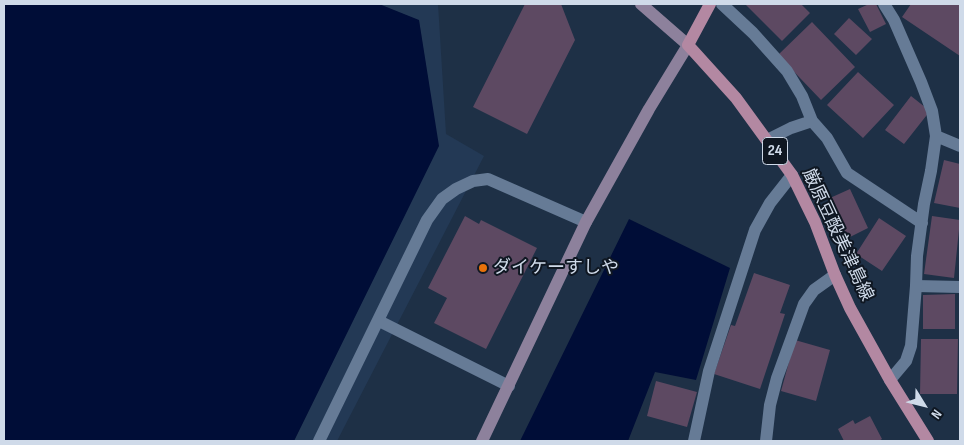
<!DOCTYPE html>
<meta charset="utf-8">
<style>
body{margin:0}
#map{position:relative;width:964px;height:445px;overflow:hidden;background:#1e3046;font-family:"Sofia Sans Condensed",sans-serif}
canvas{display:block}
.frame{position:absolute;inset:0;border:5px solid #cfdae9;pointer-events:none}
.north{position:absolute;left:899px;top:380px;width:50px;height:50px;-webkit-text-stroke:4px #0f1722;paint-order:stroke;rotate:126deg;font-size:14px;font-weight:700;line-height:20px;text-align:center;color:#cfdae9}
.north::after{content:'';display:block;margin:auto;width:18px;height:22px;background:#cfdae9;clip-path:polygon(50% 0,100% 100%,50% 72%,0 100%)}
</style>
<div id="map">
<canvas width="964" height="445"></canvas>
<div class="frame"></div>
<div class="north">N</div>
</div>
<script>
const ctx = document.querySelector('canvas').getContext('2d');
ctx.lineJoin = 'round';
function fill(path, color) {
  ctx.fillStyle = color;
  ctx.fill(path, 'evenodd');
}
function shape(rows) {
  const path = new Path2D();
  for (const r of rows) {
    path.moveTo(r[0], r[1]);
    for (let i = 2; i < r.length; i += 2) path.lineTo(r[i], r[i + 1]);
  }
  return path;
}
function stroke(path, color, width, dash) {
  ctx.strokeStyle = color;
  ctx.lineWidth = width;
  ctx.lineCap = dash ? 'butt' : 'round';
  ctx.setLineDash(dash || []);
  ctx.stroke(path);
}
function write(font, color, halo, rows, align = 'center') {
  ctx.font = font + ' "Sofia Sans Condensed","Noto Sans JP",sans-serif';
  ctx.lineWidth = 4;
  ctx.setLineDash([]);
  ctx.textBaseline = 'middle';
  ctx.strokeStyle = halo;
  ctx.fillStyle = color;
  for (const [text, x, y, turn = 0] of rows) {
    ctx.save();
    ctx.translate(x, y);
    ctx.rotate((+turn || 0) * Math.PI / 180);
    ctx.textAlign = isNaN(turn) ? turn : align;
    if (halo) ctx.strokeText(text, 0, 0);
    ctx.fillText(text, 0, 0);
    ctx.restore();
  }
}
fill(shape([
 [379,4,438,4,446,134,484,156,337,441,294,441,438,146,419,21]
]), '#233955');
fill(shape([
 [4,4,379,4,419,20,439,146,294,441,4,441],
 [629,219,730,268,696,380,655,372,628,441,520,441]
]), '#000d37');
fill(shape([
 [525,4,561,4,575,40,527,134,473,107],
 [745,4,801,4,810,13,782,41],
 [869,4,876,4,886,24,870,32,858,9],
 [911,4,960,4,960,56,902,17],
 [849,18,872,39,856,55,834,34],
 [812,22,855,67,821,100,778,55],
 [858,72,894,105,863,138,827,105],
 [911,96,930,111,904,144,885,130],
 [944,160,960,164,960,208,934,203],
 [850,189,868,228,848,238,830,198],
 [465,216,479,224,481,220,537,248,486,349,434,323,447,298,428,288],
 [932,216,960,220,954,278,924,274],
 [879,218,906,236,882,271,856,254],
 [754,273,790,285,780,313,785,314,760,389,714,374,731,325,735,326],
 [955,294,955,329,923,329,923,295],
 [921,339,958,339,957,394,920,394],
 [795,340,830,350,816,401,781,391],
 [656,381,697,392,687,427,647,416],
 [870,416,882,439,879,441,844,441,838,429,853,420,855,424]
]), '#5d4962');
stroke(shape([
 [916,286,960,287],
 [694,441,709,371,755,230,770,203,792,175]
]), '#667b96', 12);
stroke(shape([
 [722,4,753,33,787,71,802,96,812,121],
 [884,4,894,20,921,82,932,111,936,136,931,171,924,204,917,256,916,286,911,346,906,361,890,380],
 [936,136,960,146],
 [767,140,791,128,812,121,827,138,847,173,922,223],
 [379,321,509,386],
 [319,441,427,220,442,199,456,189,473,181,488,179,586,222],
 [766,441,770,405,777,378,804,304,814,290,835,275]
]), '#667b96', 12);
stroke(shape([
 [482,441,586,222,649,109,688,45,641,4]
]), '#8d819c', 12);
stroke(shape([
 [710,4,688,45,736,98,792,175,815,222,835,275,850,308,890,380,928,441]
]), '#b388a2', 12);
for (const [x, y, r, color] of [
 [483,268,5,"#e8710a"]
]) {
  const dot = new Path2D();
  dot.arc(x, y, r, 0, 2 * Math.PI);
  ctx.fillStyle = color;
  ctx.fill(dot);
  stroke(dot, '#0f1722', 2);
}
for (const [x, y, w] of [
 [775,151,25]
]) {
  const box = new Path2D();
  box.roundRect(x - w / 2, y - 13.5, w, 27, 4);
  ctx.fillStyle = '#0f1722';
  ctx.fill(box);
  stroke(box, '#cfdae9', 1);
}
write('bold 16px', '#cfdae9', null, [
 ["24",775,151]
]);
write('18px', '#cfdae9', '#0f1722', [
 ["厳原豆酘美津島線",837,235,65]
]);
write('18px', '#cfdae9', '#0f1722', [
 ["ダイケーすしや",493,268]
], 'left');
</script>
